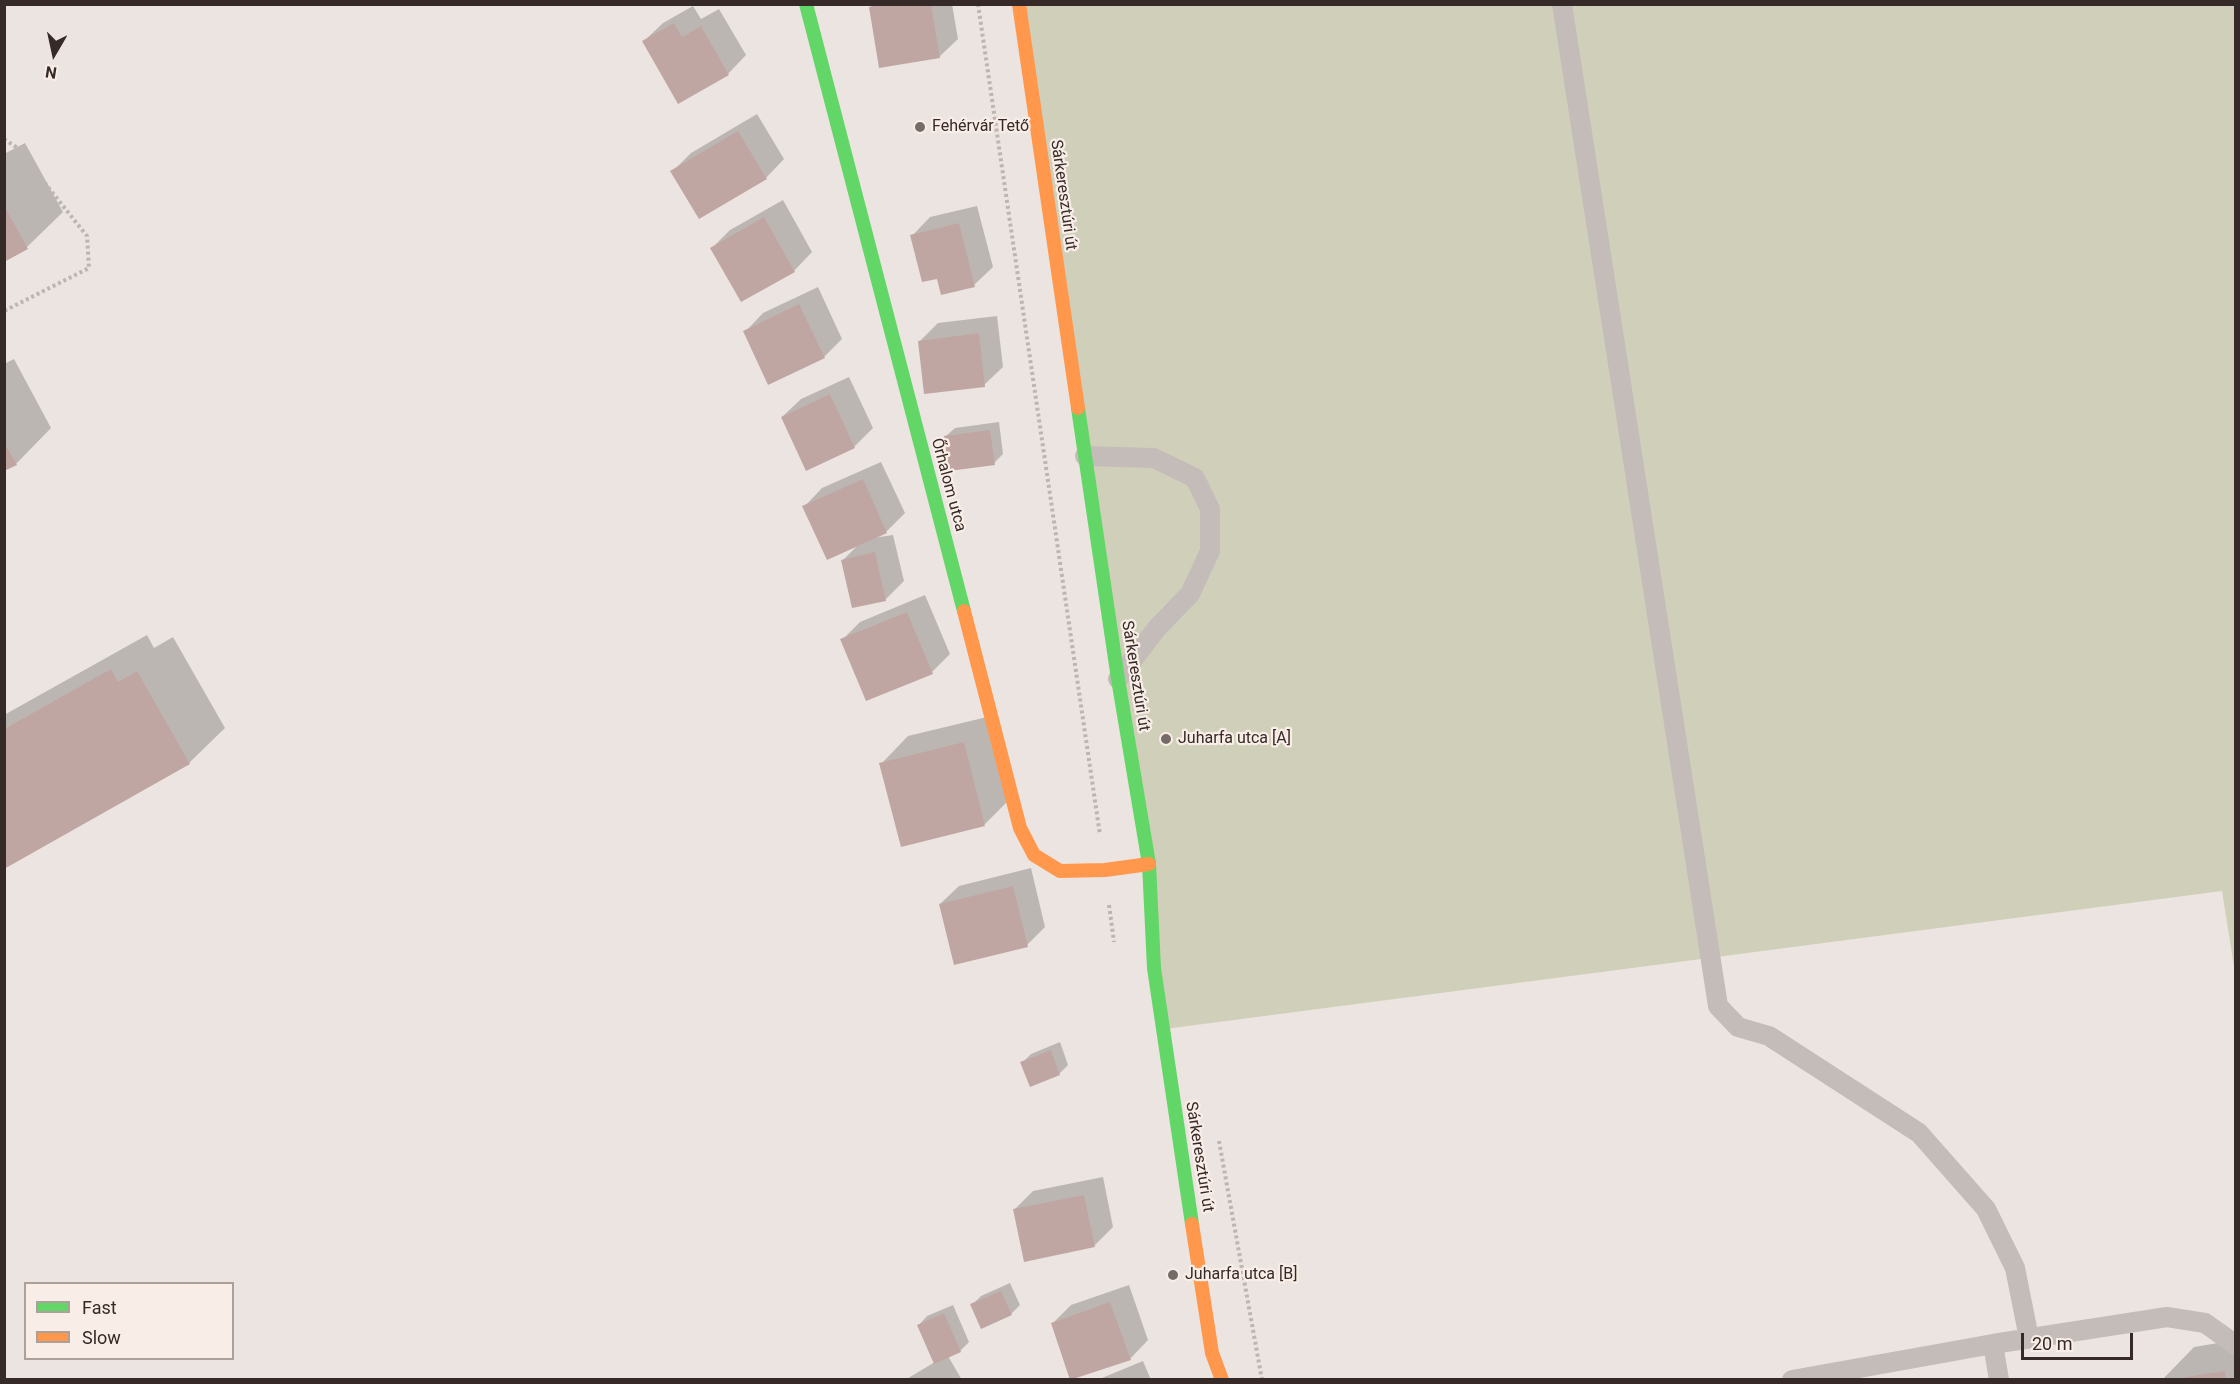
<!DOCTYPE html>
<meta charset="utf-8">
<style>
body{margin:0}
#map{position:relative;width:2240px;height:1384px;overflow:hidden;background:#ece4e0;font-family:Roboto,sans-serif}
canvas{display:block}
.frame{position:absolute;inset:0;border:6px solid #352a27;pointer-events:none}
.legend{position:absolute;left:24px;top:1282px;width:210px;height:78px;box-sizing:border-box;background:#f9eee7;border:2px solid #aba09a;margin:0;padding:8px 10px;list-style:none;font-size:18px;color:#352a27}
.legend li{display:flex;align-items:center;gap:12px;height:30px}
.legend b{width:30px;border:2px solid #aba09a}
.north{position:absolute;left:24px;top:24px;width:60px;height:60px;-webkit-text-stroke:4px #f9eee7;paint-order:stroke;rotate:189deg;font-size:16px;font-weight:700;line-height:24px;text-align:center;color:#352a27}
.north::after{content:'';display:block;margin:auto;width:21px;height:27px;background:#352a27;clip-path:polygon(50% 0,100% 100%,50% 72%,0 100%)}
.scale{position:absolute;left:2021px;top:1333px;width:112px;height:27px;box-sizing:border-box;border:3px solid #352a27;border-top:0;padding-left:8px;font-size:18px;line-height:21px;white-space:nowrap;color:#352a27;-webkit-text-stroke:4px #f9eee7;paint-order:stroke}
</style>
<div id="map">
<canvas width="2240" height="1384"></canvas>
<div class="frame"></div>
<ul class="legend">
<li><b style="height:8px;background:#63d668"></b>Fast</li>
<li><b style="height:8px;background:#ff974d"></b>Slow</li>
</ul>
<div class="north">N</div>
<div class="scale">20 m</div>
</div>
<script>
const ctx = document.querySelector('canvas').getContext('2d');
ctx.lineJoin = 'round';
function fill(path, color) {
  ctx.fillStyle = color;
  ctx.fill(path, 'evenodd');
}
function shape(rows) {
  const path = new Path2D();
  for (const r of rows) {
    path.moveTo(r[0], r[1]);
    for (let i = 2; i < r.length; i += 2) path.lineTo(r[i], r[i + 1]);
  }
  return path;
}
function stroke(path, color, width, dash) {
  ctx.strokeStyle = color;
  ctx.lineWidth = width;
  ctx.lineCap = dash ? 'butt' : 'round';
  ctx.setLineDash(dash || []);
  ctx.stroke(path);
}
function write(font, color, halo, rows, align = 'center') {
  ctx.font = font + ' Roboto,sans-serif';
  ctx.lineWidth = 4.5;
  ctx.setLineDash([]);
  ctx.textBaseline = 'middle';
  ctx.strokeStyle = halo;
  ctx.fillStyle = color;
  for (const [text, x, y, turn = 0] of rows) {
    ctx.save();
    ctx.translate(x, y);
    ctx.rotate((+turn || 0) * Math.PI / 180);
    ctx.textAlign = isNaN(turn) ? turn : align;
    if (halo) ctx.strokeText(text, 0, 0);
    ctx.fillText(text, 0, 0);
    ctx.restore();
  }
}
fill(shape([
 [1026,5,2235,5,2235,973,2222,891,1165,1029]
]), '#d0d0ba');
fill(shape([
 [873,4,952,4,958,39,939,57,871,7],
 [693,6,701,19,719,9,746,55,728,74,644,41,663,23],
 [757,114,784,159,766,178,672,172,691,153],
 [25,143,63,212,27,247,4,260,4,154],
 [783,200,812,252,794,271,712,248,730,230],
 [977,206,993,267,974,285,938,277,912,236,930,217],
 [818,287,842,339,824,357,745,332,763,313],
 [997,316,1003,367,984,385,920,341,938,323],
 [14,359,51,428,16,464,4,470,4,364],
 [849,377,873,428,854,447,782,417,801,399],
 [999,422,1003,454,994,463,946,436,955,428],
 [881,462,905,513,887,531,872,538,893,535,904,581,885,600,843,560,858,545,804,507,822,488],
 [925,595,950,654,932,672,842,640,860,622],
 [147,635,154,648,173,637,225,728,189,763,4,867,4,715],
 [991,716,1012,797,985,824,902,845,881,764,908,736],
 [1031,868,1045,927,1027,945,940,904,959,886],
 [1060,1042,1068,1065,1059,1074,1022,1063,1031,1054],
 [1103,1177,1113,1227,1094,1246,1014,1210,1033,1191],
 [1010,1283,1020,1305,1011,1314,972,1305,981,1296],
 [1129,1285,1148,1340,1130,1359,1052,1324,1071,1305],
 [953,1305,969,1342,960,1351,948,1356,962,1380,905,1380,935,1362,919,1325,927,1316],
 [2236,1340,2236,1380,2162,1380,2194,1347],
 [1143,1361,1151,1380,1097,1380]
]), '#0003');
fill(shape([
 [883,4,931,4,940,58,879,68,869,7],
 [674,23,682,37,701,26,729,75,678,104,642,41],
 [738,131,767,179,699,219,670,171],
 [4,205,28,249,4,262],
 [764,217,795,272,741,302,710,248],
 [959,223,975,287,941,295,937,279,922,282,910,235],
 [799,304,825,358,768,385,743,331],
 [979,333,985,387,924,394,918,341],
 [830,394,855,448,806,471,781,417],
 [990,430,995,465,949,471,944,436],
 [4,442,17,465,4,471],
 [863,479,887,533,827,560,802,506],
 [875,552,886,601,852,608,841,560],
 [907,612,933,674,866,701,840,639],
 [111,669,118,682,137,671,190,764,4,869,4,729],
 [964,742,985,826,901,847,879,763],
 [1013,886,1028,947,954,965,939,904],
 [1051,1050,1060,1075,1030,1087,1020,1062],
 [1084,1195,1095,1247,1024,1262,1013,1209],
 [1001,1291,1012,1315,981,1329,970,1304],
 [1110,1302,1131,1360,1070,1380,1051,1323],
 [944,1313,961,1352,934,1364,917,1325],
 [2225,1371,2226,1380,2179,1380,2179,1378]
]), '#bfa6a2');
stroke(shape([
 [978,4,1100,835],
 [4,139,16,147,87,236,89,268,4,311],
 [1109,905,1114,942],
 [1219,1141,1262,1380]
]), '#bdb5b1', 4, [3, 3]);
stroke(shape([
 [1562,4,1718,1006,1738,1027,1769,1036,1919,1133,1986,1209,2015,1268,2029,1338],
 [1085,456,1154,458,1195,478,1210,509,1210,551,1190,594,1157,628,1118,679],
 [1993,1344,1999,1380],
 [1792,1380,1993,1344,2167,1317,2205,1323,2236,1345]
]), '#c4bcb9', 20);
stroke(shape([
 [806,4,964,611],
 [1078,408,1118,679,1149,864,1154,968,1192,1224]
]), '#63d668', 14);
stroke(shape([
 [1019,4,1078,408],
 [964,611,1020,828,1034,855,1060,871,1105,870,1149,864],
 [1192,1224,1212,1353,1222,1380]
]), '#ff974d', 14);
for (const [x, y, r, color] of [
 [920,127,6,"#756b68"],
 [1166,739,6,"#756b68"],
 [1173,1275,6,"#756b68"]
]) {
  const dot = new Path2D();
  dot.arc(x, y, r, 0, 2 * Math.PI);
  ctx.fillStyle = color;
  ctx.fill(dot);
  stroke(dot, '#f9eee7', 2);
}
write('16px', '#352a27', '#f9eee7', [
 ["Fehérvár Tető",932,127],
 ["Juharfa utca [A]",1178,739],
 ["Juharfa utca [B]",1185,1275]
], 'left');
write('16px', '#352a27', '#f9eee7', [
 ["Sárkeresztúri út",1063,195,82],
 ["Őrhalom utca",948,485,75],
 ["Sárkeresztúri út",1135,676,81],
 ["Sárkeresztúri út",1199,1157,81]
]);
</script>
